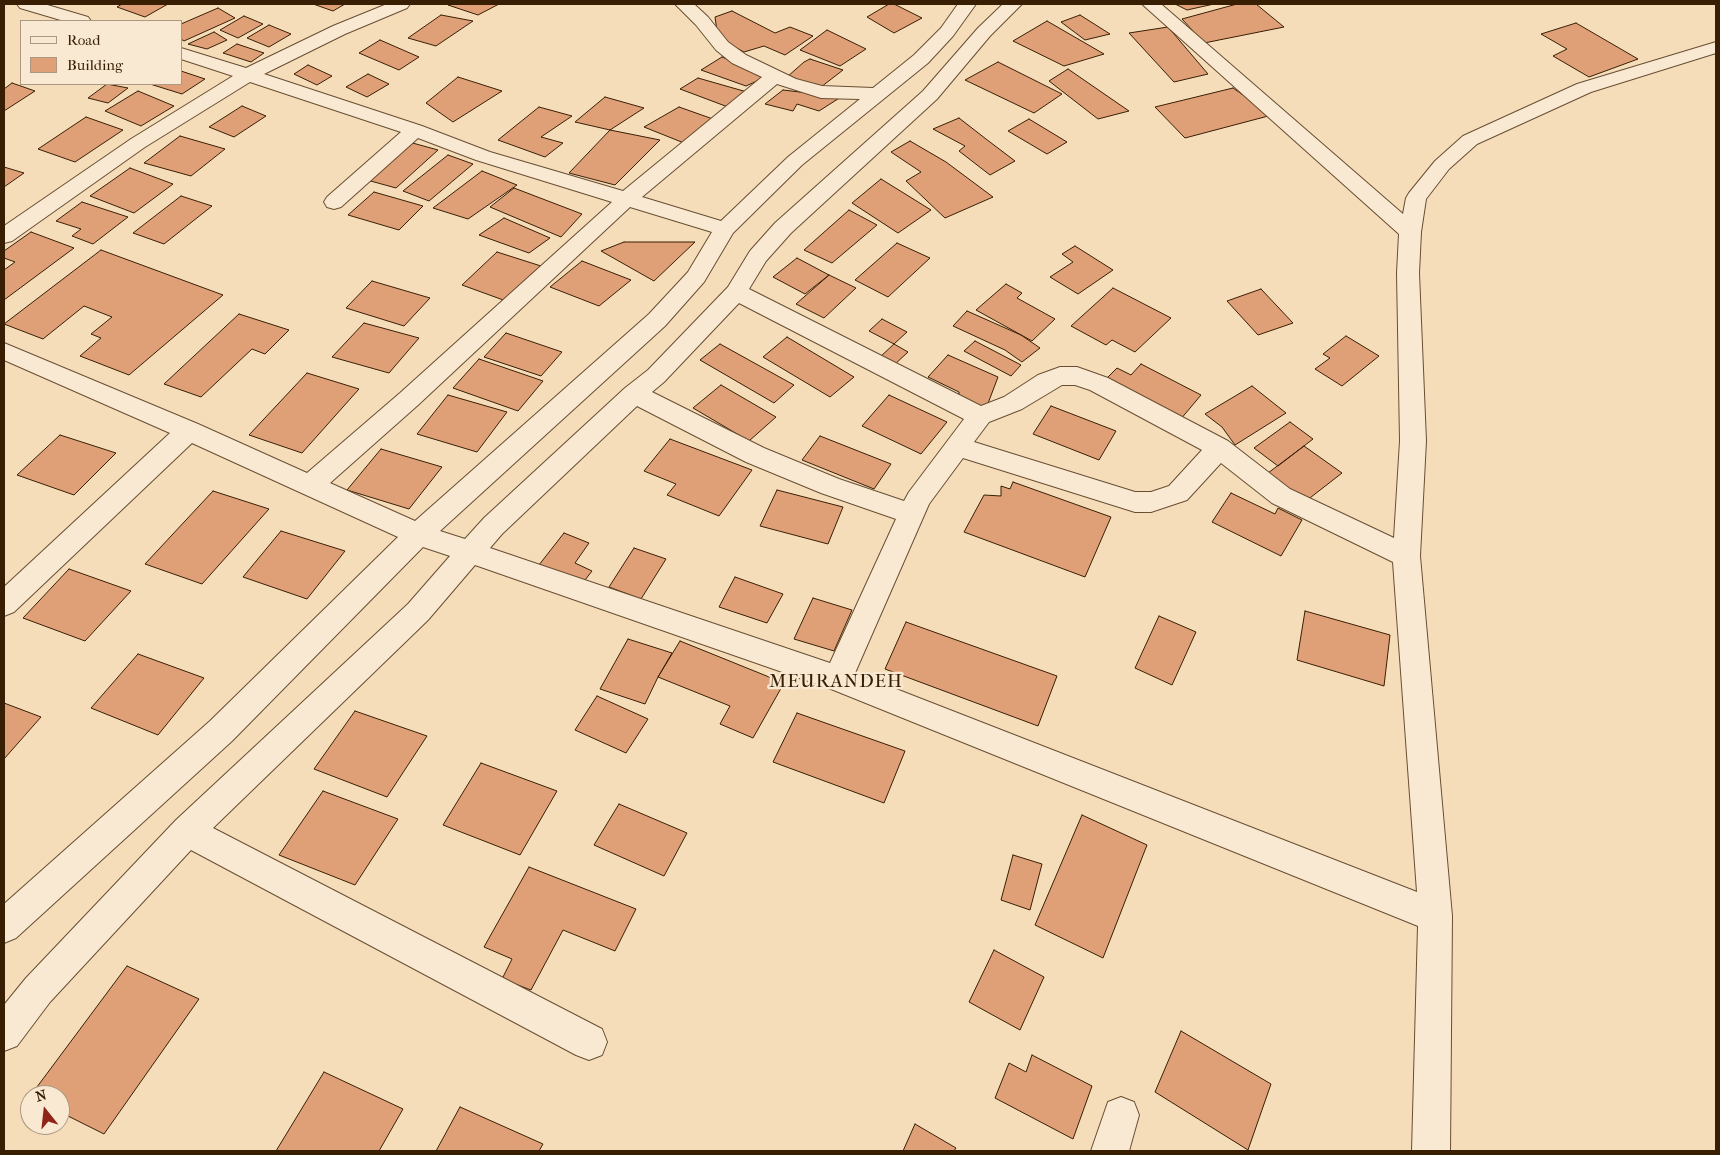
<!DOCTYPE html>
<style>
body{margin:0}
#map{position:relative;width:1720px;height:1155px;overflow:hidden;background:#f6ddba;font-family:"IM FELL French Canon",serif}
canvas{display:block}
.frame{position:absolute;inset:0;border:5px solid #381f04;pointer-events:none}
.legend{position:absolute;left:20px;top:20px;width:162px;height:65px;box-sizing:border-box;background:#f9e9d2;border:1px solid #ac9880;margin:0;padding:6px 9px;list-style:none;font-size:15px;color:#381f04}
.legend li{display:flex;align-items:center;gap:10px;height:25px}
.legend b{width:25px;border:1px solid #ac9880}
.north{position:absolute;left:20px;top:1085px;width:50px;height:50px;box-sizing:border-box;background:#f9e9d2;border:1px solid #ac9880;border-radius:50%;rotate:344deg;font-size:14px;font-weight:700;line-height:20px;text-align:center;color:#381f04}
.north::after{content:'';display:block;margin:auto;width:18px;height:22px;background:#8f2418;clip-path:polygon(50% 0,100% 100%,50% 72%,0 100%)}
</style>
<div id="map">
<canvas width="1720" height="1155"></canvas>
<div class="frame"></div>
<ul class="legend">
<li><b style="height:6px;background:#f9e9d2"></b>Road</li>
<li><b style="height:14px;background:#df9f77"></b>Building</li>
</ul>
<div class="north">N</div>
</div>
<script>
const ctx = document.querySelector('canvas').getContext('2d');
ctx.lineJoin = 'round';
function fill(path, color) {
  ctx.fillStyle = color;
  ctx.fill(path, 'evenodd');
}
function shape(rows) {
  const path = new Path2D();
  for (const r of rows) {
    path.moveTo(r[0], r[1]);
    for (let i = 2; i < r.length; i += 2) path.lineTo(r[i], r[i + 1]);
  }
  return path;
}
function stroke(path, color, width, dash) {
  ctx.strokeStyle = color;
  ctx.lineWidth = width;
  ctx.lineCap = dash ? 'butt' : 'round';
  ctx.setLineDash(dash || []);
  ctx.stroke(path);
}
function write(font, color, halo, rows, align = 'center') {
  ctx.font = font + ' "IM FELL French Canon",serif';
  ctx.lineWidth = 4.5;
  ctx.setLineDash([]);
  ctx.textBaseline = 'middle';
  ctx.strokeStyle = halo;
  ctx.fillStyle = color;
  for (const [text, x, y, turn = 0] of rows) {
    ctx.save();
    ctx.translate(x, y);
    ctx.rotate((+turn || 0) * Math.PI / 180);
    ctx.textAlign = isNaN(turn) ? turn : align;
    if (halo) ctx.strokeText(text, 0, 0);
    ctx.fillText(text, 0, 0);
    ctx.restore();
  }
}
const building = shape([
 [122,4,168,4,145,17,117,7,122,4],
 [313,4,345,4,333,11,313,4],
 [450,4,499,4,478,15,448,5,450,4],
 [889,4,894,4,922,18,894,33,867,17,889,4],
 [1175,4,1214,4,1187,10,1175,4],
 [1237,4,1256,4,1284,27,1204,43,1182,19,1237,4],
 [218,8,235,18,184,41,181,39,181,24,218,8],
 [732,11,775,33,790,27,813,36,785,55,764,46,744,52,718,38,715,17,732,11],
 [441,15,473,21,436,46,408,38,441,15],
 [1080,15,1110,34,1085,40,1061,22,1080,15],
 [244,16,263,24,238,38,220,30,244,16],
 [1047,21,1104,54,1064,66,1013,41,1047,21],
 [1576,23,1638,59,1589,77,1553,56,1567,49,1541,34,1576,23],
 [269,25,291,34,269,47,247,38,269,25],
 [1168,27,1208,74,1174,82,1129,33,1168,27],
 [827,30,866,49,840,66,800,50,827,30],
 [214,32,227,40,207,49,188,44,214,32],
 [380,40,419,57,399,70,359,53,380,40],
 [237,44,264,53,251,62,223,53,237,44],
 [722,57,768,76,746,86,701,70,722,57],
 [810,59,843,70,821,87,787,77,804,62,810,59],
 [998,62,1062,94,1034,113,965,80,998,62],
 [308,65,332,76,317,85,294,74,308,65],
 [1068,69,1129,111,1098,119,1049,81,1068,69],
 [181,71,205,79,182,94,150,84,181,84,181,71],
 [368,74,389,84,367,97,346,87,368,74],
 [458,77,502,91,453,122,426,103,458,77],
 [698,78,747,92,728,107,680,89,698,78],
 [12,83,35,91,4,111,4,89,12,83],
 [107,84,128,88,108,103,88,98,107,84],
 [1233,88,1272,115,1185,138,1155,107,1233,88],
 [783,90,841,97,819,111,797,104,793,111,765,104,783,90],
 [138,91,174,106,141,126,105,111,138,91],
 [605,97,644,108,610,130,575,122,605,97],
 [242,106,266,116,234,137,209,127,242,106],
 [539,107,572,116,541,137,563,143,545,157,498,140,539,107],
 [679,107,713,119,684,143,644,127,679,107],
 [86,117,123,130,75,162,38,149,86,117],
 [959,118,986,139,1015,161,990,175,959,151,965,146,933,129,959,118],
 [1029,119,1067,142,1047,154,1008,131,1029,119],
 [610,130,660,140,615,185,569,173,610,130],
 [180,136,225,149,191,176,144,163,180,136],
 [910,141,946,162,993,197,945,218,906,181,921,172,891,152,910,141],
 [409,142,438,150,396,188,367,180,409,142],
 [448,155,473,164,429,201,403,191,448,155],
 [4,167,24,173,4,187,4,167],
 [130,168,173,184,134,213,90,196,130,168],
 [482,171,517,185,468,219,433,208,482,171],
 [881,179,931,210,898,233,852,203,881,179],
 [514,188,582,214,561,237,490,207,514,188],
 [374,192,423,206,399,230,348,215,374,192],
 [181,196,212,206,164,244,133,233,181,196],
 [82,202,128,217,93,244,72,236,81,229,56,221,82,202],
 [849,210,877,225,832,263,804,250,849,210],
 [504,218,550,238,529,253,479,235,504,218],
 [31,232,74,248,4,300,4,270,15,262,4,258,4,251,31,232],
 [624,242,695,242,654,281,601,251,624,242],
 [897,243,930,258,888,297,855,280,897,243],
 [1075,246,1113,270,1078,294,1050,277,1073,262,1062,254,1075,246],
 [101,250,223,295,129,375,80,356,101,338,91,334,112,317,84,306,43,339,4,324,101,250],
 [497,252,541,266,506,301,462,285,497,252],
 [797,258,829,275,805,294,773,277,797,258],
 [582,261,631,280,599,306,550,287,582,261],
 [829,275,856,288,824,318,796,304,829,275],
 [372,281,430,298,404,326,346,308,372,281],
 [1006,284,1022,293,1017,298,1055,319,1032,341,976,310,1006,284],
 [1113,288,1171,318,1135,352,1112,340,1106,345,1071,326,1113,288],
 [1261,289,1293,323,1258,335,1227,301,1261,289],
 [967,311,1021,335,1040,348,1022,362,1005,350,953,326,967,311],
 [239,314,289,330,265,354,252,349,201,397,164,384,239,314],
 [882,319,907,332,894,344,869,331,882,319],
 [364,323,419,338,389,373,332,357,364,323],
 [506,333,562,352,541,376,484,357,506,333],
 [1346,336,1379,356,1342,386,1315,369,1330,358,1323,354,1346,336],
 [787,337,854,377,830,397,763,357,787,337],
 [975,341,1021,365,1011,376,964,351,975,341],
 [720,344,794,385,774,403,700,360,720,344],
 [894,344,908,352,893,366,879,358,894,344],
 [948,355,998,377,984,414,959,397,959,392,928,377,948,355],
 [479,359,543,381,518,411,453,388,479,359],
 [1141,364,1201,395,1180,420,1105,380,1117,368,1131,375,1141,364],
 [307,373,359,389,302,453,249,435,307,373],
 [721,385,776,417,749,441,693,408,721,385],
 [1252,386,1286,413,1235,445,1222,427,1205,414,1252,386],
 [448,395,507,412,477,452,417,434,448,395],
 [889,395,947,422,921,454,862,426,889,395],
 [1051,406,1116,431,1099,460,1033,434,1051,406],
 [1290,422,1313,439,1278,466,1254,448,1290,422],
 [60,435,116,453,74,495,17,475,60,435],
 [820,436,891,464,874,489,802,460,820,436],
 [670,439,752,470,719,516,667,495,676,484,644,471,670,439],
 [1304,446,1342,473,1306,501,1268,473,1304,446],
 [381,449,442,467,409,509,347,490,381,449],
 [1013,482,1111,517,1085,577,964,532,984,495,1001,496,1001,486,1010,489,1013,482],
 [777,490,843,507,828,544,760,526,777,490],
 [213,491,269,509,202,584,145,564,213,491],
 [1231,493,1275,514,1278,508,1302,520,1281,556,1212,522,1231,493],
 [281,531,345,551,307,599,243,577,281,531],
 [564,533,589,543,575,563,592,571,578,589,535,570,564,533],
 [634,548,666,559,641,599,609,587,634,548],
 [69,569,131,591,85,641,23,618,69,569],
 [735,577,783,594,767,623,719,607,735,577],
 [813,598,852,610,834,651,794,639,813,598],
 [1305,611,1390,635,1384,686,1297,660,1305,611],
 [1159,616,1196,632,1172,685,1135,668,1159,616],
 [906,622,1057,676,1038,726,885,669,906,622],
 [628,639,672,653,658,677,645,704,600,689,628,639],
 [680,641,784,683,753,738,720,724,730,706,658,677,680,641],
 [138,654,204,678,158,735,91,708,138,654],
 [597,696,648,719,626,753,575,730,597,696],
 [4,703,41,717,4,759,4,703],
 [355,711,427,736,387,797,314,769,355,711],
 [797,713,905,751,884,803,773,762,797,713],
 [481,763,557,791,520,855,443,825,481,763],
 [323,791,398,819,355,885,279,855,323,791],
 [619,804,687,833,664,876,594,845,619,804],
 [1082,815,1147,845,1103,958,1035,925,1082,815],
 [1013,855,1042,864,1030,910,1001,900,1013,855],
 [529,867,636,909,615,951,563,930,531,990,502,979,512,959,484,947,529,867],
 [994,950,1044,977,1020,1030,969,1002,994,950],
 [127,966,199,999,104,1134,60,1112,60,1095,31,1095,127,966],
 [1181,1031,1271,1084,1248,1150,1155,1092,1181,1031],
 [1032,1055,1092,1086,1073,1139,995,1098,1009,1063,1026,1072,1032,1055],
 [324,1072,403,1109,379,1151,276,1151,324,1072],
 [460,1107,543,1144,539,1151,436,1151,460,1107],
 [915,1124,956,1148,954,1151,903,1151,915,1124]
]);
fill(building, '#df9f77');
stroke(building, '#381f04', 1);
const minor = shape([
 [17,4,44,4,88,17,91,21,64,21,20,8,17,4],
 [387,4,410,4,407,8,345,34,264,74,422,126,490,152,623,191,762,77,732,63,716,50,696,25,675,4,694,4,708,17,728,42,746,55,796,79,822,86,873,88,914,55,941,28,958,4,976,4,953,36,928,63,802,165,733,233,704,282,665,326,440,531,465,539,484,518,625,388,648,370,728,287,750,251,775,223,923,91,978,28,1003,4,1022,4,990,36,937,99,791,233,766,261,749,289,981,406,1004,397,1038,375,1060,367,1077,367,1108,378,1228,441,1290,489,1394,538,1400,441,1397,273,1399,234,1142,4,1161,4,1403,214,1406,198,1409,193,1435,161,1463,136,1577,84,1716,42,1716,53,1591,92,1477,144,1449,169,1426,199,1421,232,1419,273,1426,441,1420,556,1452,916,1450,1151,1412,1151,1418,926,831,689,475,565,428,620,213,828,602,1029,607,1042,602,1055,589,1060,576,1055,191,850,50,1002,17,1046,4,1051,4,1005,26,978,176,820,408,604,450,556,423,547,232,741,16,938,4,943,4,904,210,721,398,537,192,443,14,612,4,616,4,587,170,433,4,360,4,343,198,424,307,473,400,393,612,202,476,160,418,138,341,207,334,209,327,207,324,202,327,197,401,132,250,82,145,147,12,241,4,243,4,226,131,139,233,76,181,59,181,48,246,68,333,26,387,4],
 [777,84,821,98,860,99,788,157,721,221,642,197,777,84],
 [630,207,712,232,688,272,649,314,415,521,330,483,418,405,630,207],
 [739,303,964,419,909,492,904,501,839,479,764,448,652,392,664,382,739,303],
 [1062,385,1075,385,1090,390,1202,450,1169,486,1151,492,1135,492,974,442,989,422,1022,409,1062,385],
 [637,406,746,462,821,493,896,519,830,663,490,548,502,534,637,406],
 [963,458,1135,512,1151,512,1187,500,1221,463,1272,503,1393,562,1417,892,855,673,929,504,963,458],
 [1121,1097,1134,1102,1139,1115,1129,1151,1091,1151,1108,1102,1121,1097]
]);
stroke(minor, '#684e32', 2);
fill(minor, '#f9e9d2');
ctx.letterSpacing = '1px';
write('19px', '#381f04', '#f9e9d2', [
 ["MEURANDEH",836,682]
]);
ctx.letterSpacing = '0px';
</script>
